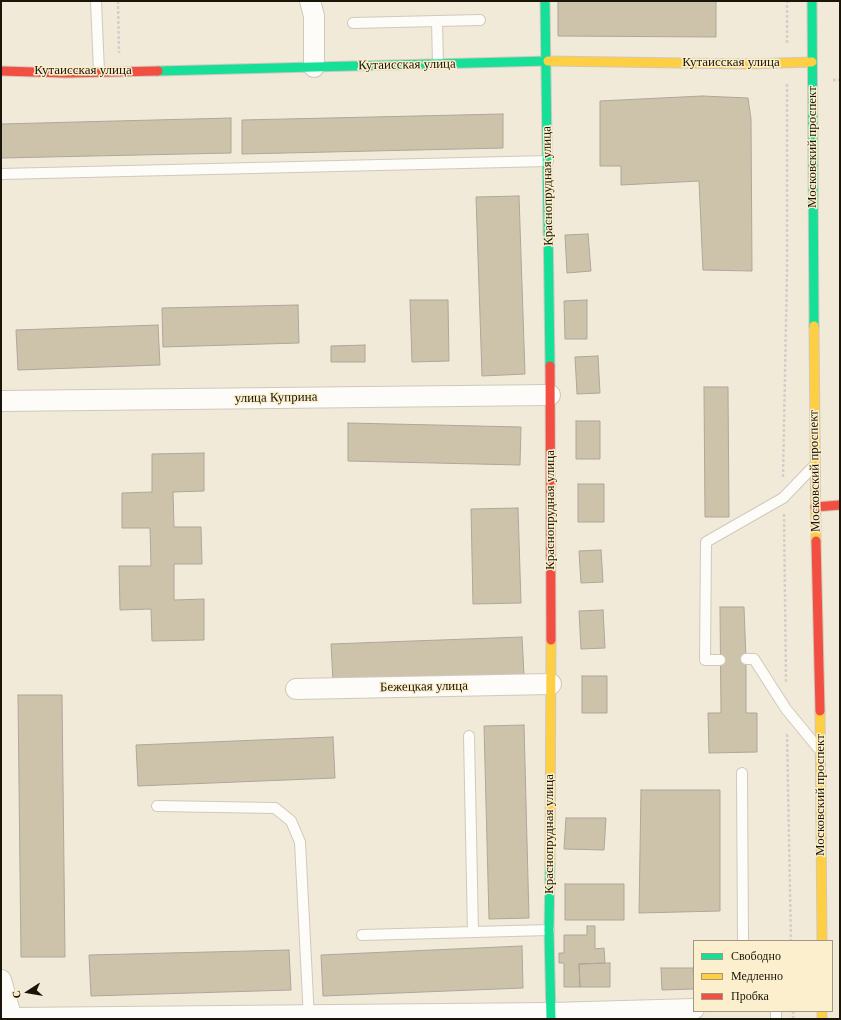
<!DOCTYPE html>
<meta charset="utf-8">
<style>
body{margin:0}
#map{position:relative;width:841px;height:1020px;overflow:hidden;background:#f2ead8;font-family:Georgia,serif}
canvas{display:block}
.frame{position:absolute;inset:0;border:2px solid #1a1509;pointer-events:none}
.legend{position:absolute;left:693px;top:940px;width:140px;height:72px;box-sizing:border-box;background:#fcefcd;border:1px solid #a2987f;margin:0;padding:5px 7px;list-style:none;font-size:12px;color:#1a1509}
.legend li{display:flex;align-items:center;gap:8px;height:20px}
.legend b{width:20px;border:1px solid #a2987f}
.north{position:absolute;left:8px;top:972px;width:40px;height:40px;-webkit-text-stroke:3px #fcefcd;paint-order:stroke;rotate:258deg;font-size:11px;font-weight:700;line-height:16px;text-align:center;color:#1a1509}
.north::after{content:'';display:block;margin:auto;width:14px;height:18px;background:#1a1509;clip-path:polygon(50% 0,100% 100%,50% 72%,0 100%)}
</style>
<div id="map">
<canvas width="841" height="1020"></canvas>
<div class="frame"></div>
<ul class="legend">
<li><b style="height:5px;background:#16e098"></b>Свободно</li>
<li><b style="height:5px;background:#ffcf43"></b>Медленно</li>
<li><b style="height:5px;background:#f24e42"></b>Пробка</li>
</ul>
<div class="north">С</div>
</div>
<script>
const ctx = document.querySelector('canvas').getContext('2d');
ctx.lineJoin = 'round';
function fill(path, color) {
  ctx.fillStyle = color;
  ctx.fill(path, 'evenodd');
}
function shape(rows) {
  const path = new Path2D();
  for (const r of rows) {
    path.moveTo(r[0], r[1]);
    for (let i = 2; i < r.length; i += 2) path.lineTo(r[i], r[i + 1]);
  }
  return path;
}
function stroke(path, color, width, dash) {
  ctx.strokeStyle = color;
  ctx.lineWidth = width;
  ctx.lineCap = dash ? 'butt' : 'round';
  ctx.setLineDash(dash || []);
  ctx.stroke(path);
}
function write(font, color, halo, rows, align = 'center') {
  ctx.font = font + ' Georgia,serif';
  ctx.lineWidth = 3;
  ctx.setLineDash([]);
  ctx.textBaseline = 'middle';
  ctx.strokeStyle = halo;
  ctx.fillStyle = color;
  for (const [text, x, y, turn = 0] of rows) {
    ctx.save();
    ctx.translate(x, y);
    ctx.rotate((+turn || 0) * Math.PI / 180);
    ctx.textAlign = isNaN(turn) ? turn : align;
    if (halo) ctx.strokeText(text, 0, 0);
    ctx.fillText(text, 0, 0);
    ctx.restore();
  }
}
const building = shape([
 [558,1,716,1,716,37,558,36,558,1],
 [702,96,748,98,751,119,752,271,703,270,699,181,621,185,621,166,600,166,600,101,702,96],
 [503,114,503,148,242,154,242,120,503,114],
 [231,118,231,153,1,158,1,124,231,118],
 [519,196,525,374,482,376,476,197,519,196],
 [588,234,591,271,567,273,565,235,588,234],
 [410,300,448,300,449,361,412,362,410,300],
 [587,300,587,339,565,339,564,301,587,300],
 [298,305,299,343,163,347,162,308,298,305],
 [158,325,160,365,18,370,16,330,158,325],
 [365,345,365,362,331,362,331,346,365,345],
 [598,356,600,393,577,394,575,357,598,356],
 [704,387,728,387,729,517,705,517,704,387],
 [576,421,600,421,600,459,576,459,576,421],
 [348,423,521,427,520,465,348,461,348,423],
 [204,453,204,491,173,492,174,527,201,527,202,564,174,564,174,600,204,599,204,640,152,641,151,609,120,610,119,566,151,566,150,528,122,528,122,493,152,492,152,454,204,453],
 [578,484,604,484,604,522,578,522,578,484],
 [518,508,521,603,473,604,471,509,518,508],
 [601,550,603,582,581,583,579,551,601,550],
 [720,607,744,607,746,659,746,713,757,713,757,752,709,753,708,713,721,713,720,607],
 [603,610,605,648,581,649,579,611,603,610],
 [522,637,524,675,333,681,331,644,522,637],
 [582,676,607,676,607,713,582,713,582,676],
 [18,695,62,695,65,957,21,957,18,695],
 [524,725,529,918,489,919,484,726,524,725],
 [333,737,335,778,138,786,136,745,333,737],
 [641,790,720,790,720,911,639,913,641,790],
 [566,818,606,818,604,850,564,849,566,818],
 [565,884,624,884,624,920,565,920,565,884],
 [587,926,595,926,595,949,604,948,605,963,579,964,580,987,564,987,564,963,559,963,559,953,564,953,564,935,587,935,587,926],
 [522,946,523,988,323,996,321,955,522,946],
 [289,950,291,990,91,996,89,955,289,950],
 [610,963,610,987,580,987,579,964,610,963],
 [661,968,693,968,694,989,662,990,661,968]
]);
fill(building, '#cdc3aa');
stroke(building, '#ada79a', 1);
const lane = shape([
 [96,1,99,72],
 [437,22,438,64],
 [353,23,480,20],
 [1,174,548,161],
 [746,659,754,659,786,709,818,748],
 [720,660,705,660,706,542,783,498,813,467],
 [469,736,473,932],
 [742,773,743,941],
 [157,806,275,808,291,821,300,842,309,1019],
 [362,935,549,930],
 [776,1011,776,1019]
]);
const street = shape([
 [310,1,314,16,314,67],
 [1,401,550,395],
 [296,689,551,684],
 [1,980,12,1019],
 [1,1019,12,1018,551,1013,694,1009]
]);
const fast = shape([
 [545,1,550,366],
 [812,1,814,326],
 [158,71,548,61],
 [550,864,549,930,551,1019]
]);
const slow = shape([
 [548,61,748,64,812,62],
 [814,326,816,541],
 [820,711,822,941],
 [550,864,551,640],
 [822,1011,822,1019]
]);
const jam = shape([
 [1,71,66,73,158,71],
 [550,366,551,640],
 [815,507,840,505],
 [816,541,820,711]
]);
stroke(lane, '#cfc9bc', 12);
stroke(street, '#cfc9bc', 22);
stroke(fast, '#cfc9bc', 11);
stroke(slow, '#cfc9bc', 11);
stroke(jam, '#cfc9bc', 11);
stroke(shape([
 [118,1,119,53],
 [787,43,787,1],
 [833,80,840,80],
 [783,477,787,271,787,82],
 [784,514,786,683],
 [787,734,791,941],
 [793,1011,793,1019]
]), '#d3d0cb', 2.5, [3, 2]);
stroke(lane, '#fdfcf9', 10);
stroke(street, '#fdfcf9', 20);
stroke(fast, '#16e098', 9);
stroke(slow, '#ffcf43', 9);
stroke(jam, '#f24e42', 9);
write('13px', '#1a1509', '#fcefcd', [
 ["Кутаисская улица",731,63],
 ["Кутаисская улица",407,65,-1],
 ["Кутаисская улица",83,71],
 ["Московский проспект",813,147,-90],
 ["Краснопрудная улица",548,186,-91],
 ["улица Куприна",276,398,-1],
 ["Московский проспект",815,471,-91],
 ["Краснопрудная улица",551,510,-90],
 ["Бежецкая улица",424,687,-1],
 ["Московский проспект",821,795,-90],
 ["Краснопрудная улица",550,834,-90]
]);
</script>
